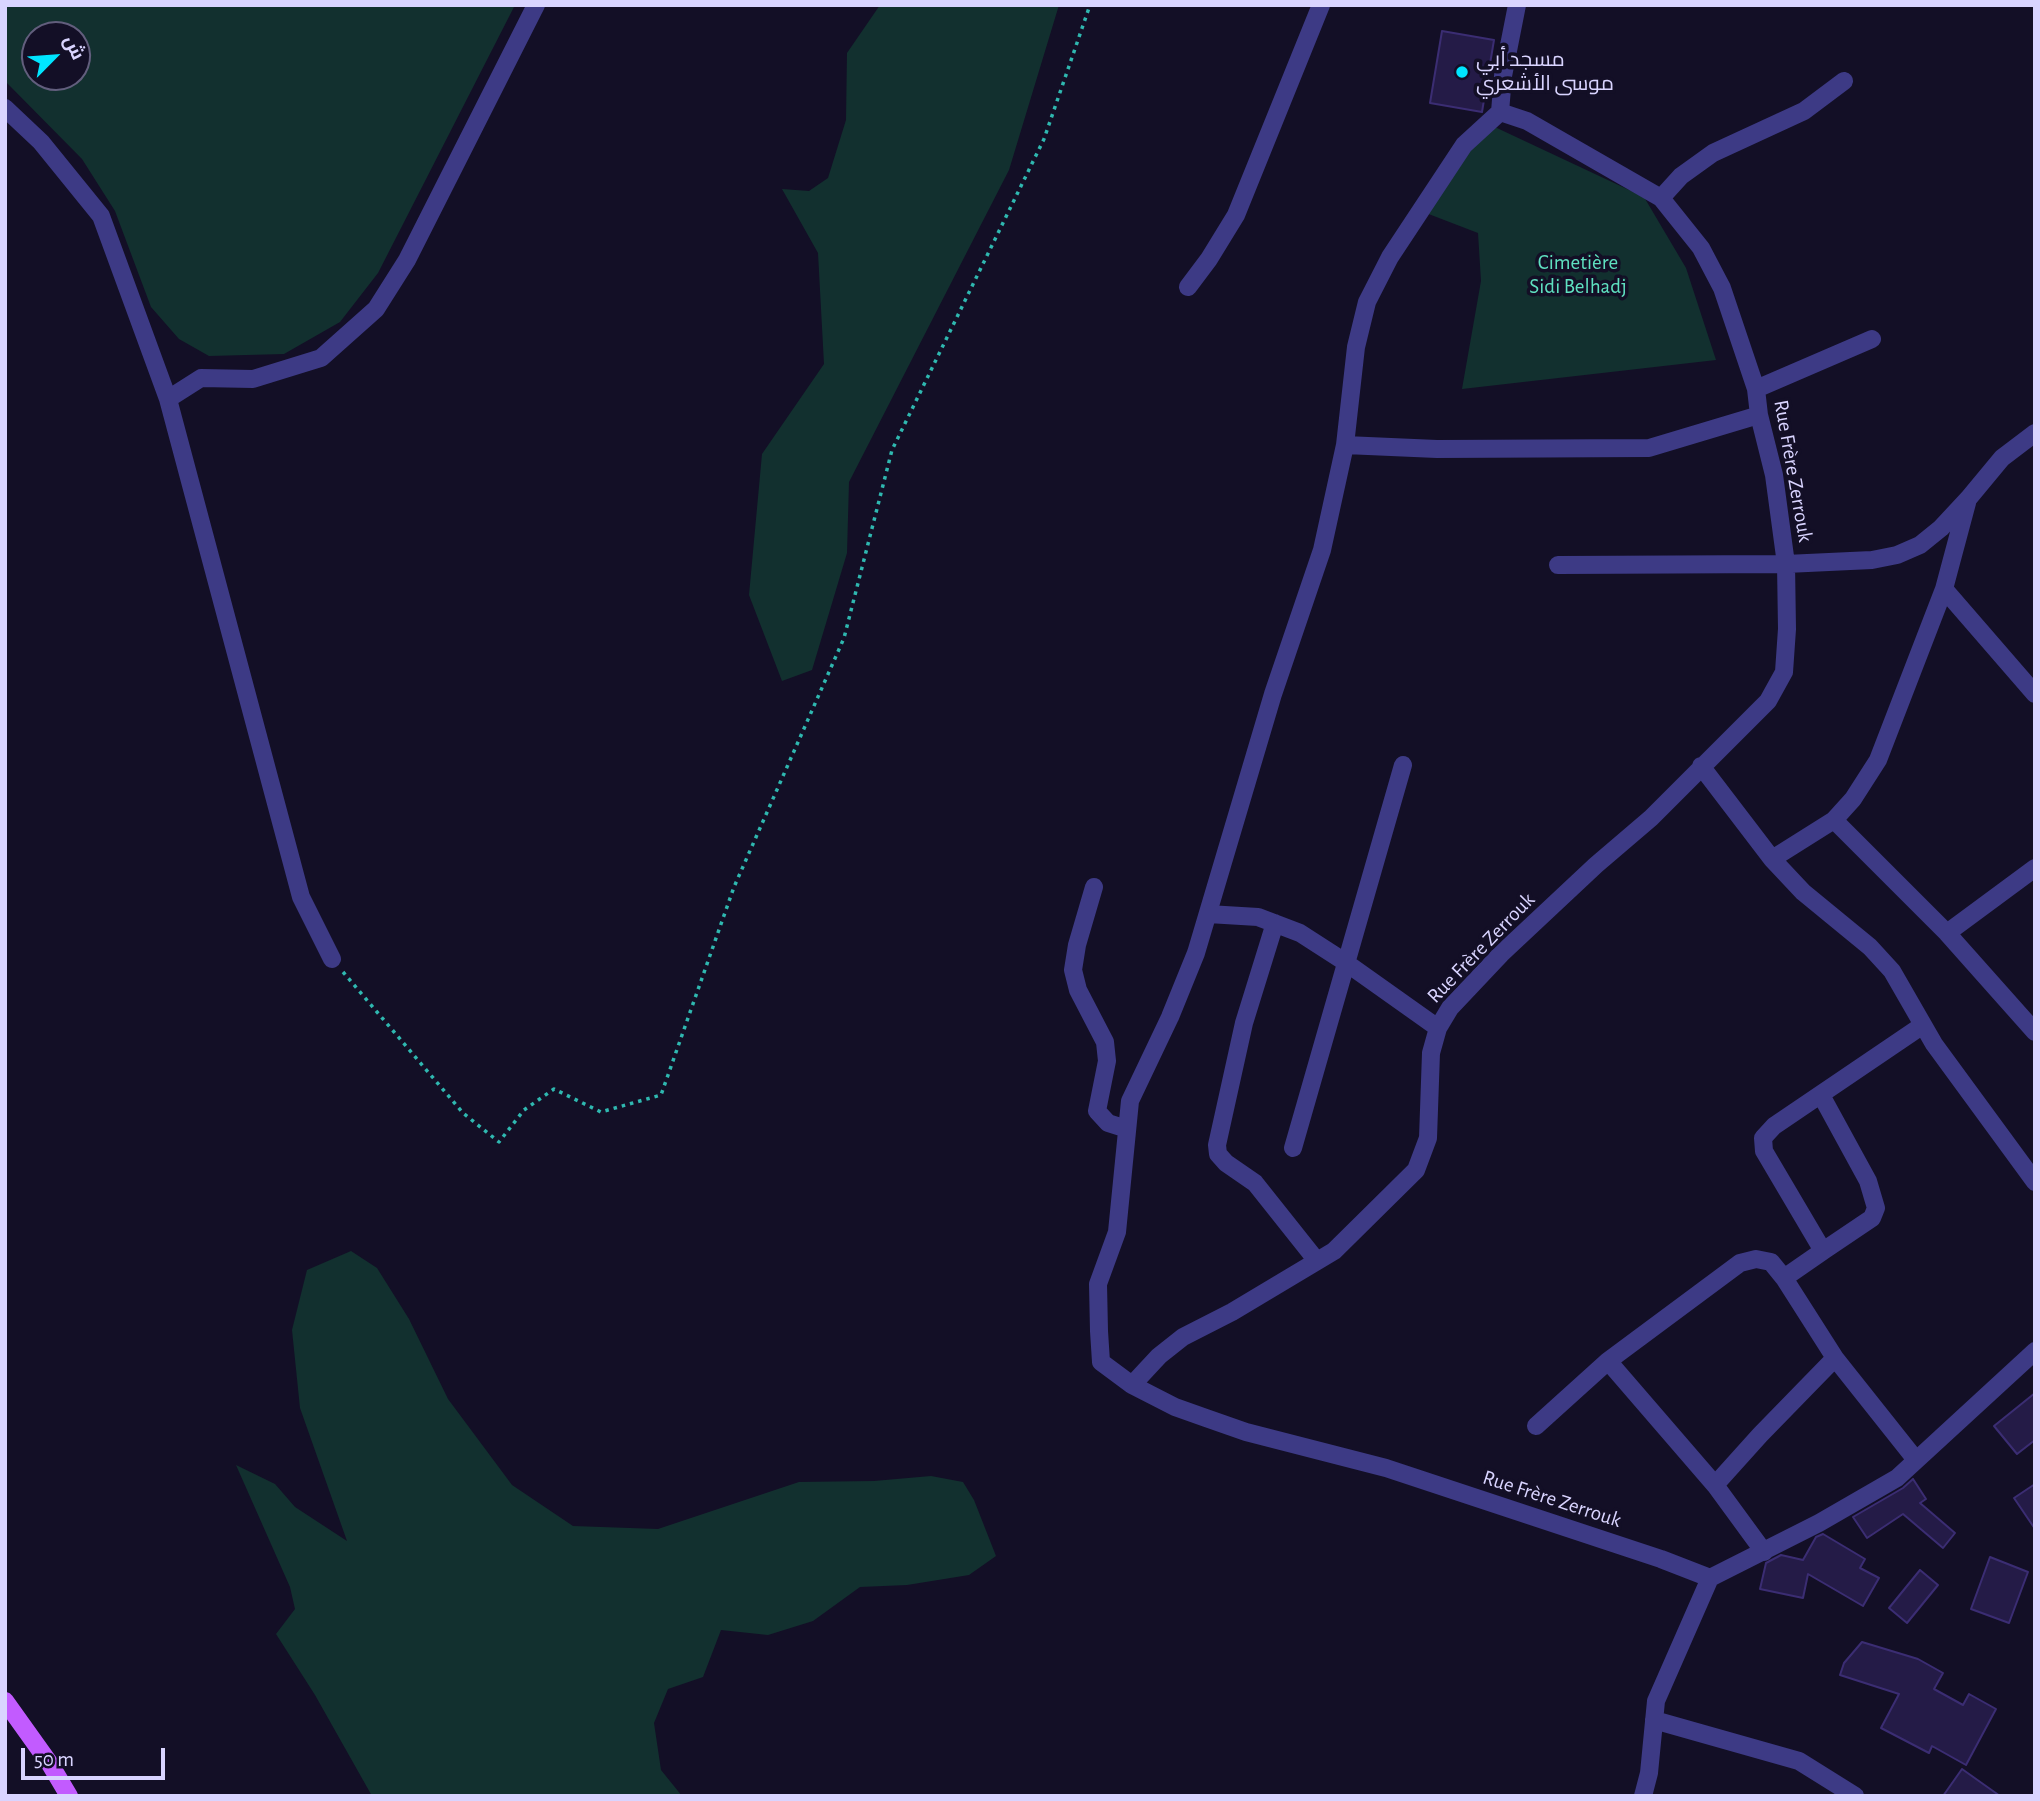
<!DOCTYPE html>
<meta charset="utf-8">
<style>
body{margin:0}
#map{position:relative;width:2040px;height:1801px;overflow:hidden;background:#130f26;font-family:"Alegreya Sans",Cairo,sans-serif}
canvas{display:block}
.frame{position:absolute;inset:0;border:7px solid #d9d4ff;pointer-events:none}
.north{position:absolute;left:21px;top:21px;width:70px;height:70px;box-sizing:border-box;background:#130f26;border:2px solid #625e7d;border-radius:50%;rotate:65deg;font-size:19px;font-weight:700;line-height:28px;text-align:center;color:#d9d4ff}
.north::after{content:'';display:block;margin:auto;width:24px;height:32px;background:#00e5ff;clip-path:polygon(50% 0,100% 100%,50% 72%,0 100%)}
.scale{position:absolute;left:21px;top:1748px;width:144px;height:32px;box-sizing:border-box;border:4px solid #d9d4ff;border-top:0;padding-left:9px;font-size:21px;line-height:24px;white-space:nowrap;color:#d9d4ff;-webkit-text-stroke:5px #130f26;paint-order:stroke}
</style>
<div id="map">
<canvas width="2040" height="1801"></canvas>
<div class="frame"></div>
<div class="north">ش</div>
<div class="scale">50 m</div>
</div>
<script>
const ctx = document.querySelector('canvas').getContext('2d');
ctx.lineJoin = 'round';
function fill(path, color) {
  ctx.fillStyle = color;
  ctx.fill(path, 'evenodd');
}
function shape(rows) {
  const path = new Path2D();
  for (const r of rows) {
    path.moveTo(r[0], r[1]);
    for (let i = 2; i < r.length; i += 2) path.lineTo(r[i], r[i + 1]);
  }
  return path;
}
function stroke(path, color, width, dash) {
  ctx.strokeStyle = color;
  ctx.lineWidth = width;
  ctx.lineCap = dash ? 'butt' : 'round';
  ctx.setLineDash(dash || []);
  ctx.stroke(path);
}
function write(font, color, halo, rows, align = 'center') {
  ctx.font = font + ' "Alegreya Sans",Cairo,sans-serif';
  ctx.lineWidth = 7;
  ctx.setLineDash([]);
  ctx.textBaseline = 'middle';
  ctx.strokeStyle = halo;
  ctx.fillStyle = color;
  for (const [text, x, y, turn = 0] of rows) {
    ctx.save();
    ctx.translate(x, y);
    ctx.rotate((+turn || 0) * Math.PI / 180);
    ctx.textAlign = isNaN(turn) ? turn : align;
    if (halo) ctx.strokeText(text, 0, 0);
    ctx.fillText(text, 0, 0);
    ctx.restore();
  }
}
fill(shape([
 [5,5,515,5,378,273,340,322,284,354,209,356,179,339,151,307,115,211,82,159,5,81],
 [77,35,77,77,35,77,35,35],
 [880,5,1059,5,1009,170,849,482,847,553,812,670,782,681,749,595,762,454,824,364,818,253,782,189,809,191,828,178,846,120,847,53],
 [1482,121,1644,197,1686,268,1716,360,1462,389,1481,281,1478,233,1426,213],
 [351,1251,377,1268,409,1319,448,1399,512,1485,573,1526,658,1529,799,1482,874,1481,931,1476,963,1482,974,1500,996,1556,969,1575,907,1585,860,1587,813,1621,768,1635,721,1630,703,1677,668,1689,654,1723,661,1770,682,1796,372,1796,315,1695,276,1634,295,1609,290,1587,236,1465,275,1484,295,1507,347,1541,300,1408,292,1330,307,1270]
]), '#12302f');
const building = shape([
 [1442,31,1494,40,1482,112,1430,103,1442,31],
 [2035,1393,2035,1440,2017,1454,1994,1426,2035,1393],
 [1913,1479,1926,1499,1920,1503,1955,1533,1943,1548,1903,1514,1867,1538,1853,1517,1903,1488,1913,1479],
 [2035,1484,2035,1529,2014,1498,2035,1484],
 [1823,1534,1865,1559,1860,1568,1879,1578,1863,1606,1808,1574,1803,1598,1760,1589,1766,1563,1781,1555,1803,1560,1816,1537,1823,1534],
 [1990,1557,2028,1572,2009,1623,1971,1609,1990,1557],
 [1920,1570,1938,1585,1907,1623,1889,1608,1920,1570],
 [1862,1642,1918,1659,1943,1673,1934,1689,1963,1705,1969,1694,1996,1709,1966,1765,1932,1746,1929,1753,1881,1728,1899,1694,1840,1675,1844,1663,1862,1642],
 [1962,1769,2000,1796,1943,1796,1962,1769]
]);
fill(building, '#241b47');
stroke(building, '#3b2d73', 2);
stroke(shape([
 [343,972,463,1113,499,1142,524,1110,554,1089,601,1112,661,1095,734,887,844,638,892,450,1044,139,1090,5]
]), '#2fb8b0', 3.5, [3.5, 5]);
stroke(shape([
 [1517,5,1503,76,1500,112,1527,121,1661,198,1701,248,1722,288,1756,389,1759,415,1774,475,1786,564,1787,629,1784,672,1768,701,1651,818,1596,865,1501,954,1450,1008,1438,1028,1431,1053,1428,1138,1416,1170,1334,1251,1232,1312,1183,1337,1159,1356,1132,1385,1175,1407,1206,1418,1246,1432,1386,1468,1661,1559,1710,1578],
 [5,108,41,142,101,216,168,399,301,897,332,959],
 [1661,198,1681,176,1713,153,1804,111,1844,81],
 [1188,287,1209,259,1236,215,1321,5],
 [1756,389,1872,339],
 [168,399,201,378,253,379,321,358,376,309,407,260,536,5],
 [1345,445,1437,449,1649,448,1759,415],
 [1558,565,1786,564,1872,560,1897,555,1920,545,1941,528,1968,499,2002,458,2035,433],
 [1944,589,2035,694],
 [1701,766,1772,859,1803,892,1870,947,1892,971,1934,1044,2035,1182],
 [1834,820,1947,933,2035,1032],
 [1772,859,1834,820,1853,799,1878,760,1944,589,1967,503],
 [1094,887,1077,945,1073,970,1078,990,1105,1042,1107,1061,1097,1111,1108,1123,1127,1129],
 [1208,914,1258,917,1300,933,1345,962,1438,1028],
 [1275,923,1244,1023,1217,1145,1218,1154,1226,1163,1255,1183,1317,1261],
 [1947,933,2035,868],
 [1821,1095,1868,1181,1876,1208,1872,1218,1823,1251],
 [1293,1148,1403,765],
 [1608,1361,1740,1263,1756,1259,1771,1262,1784,1278],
 [1132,1385,1101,1362,1099,1331,1098,1284,1117,1232,1130,1101,1170,1017,1196,953,1273,694,1322,550,1345,445,1356,347,1367,302,1390,257,1464,145,1500,112],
 [1536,1426,1608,1361,1715,1485],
 [1916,1460,1835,1358,1784,1278,1823,1251,1764,1151,1763,1138,1774,1126,1923,1025],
 [1764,1552,1715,1485,1760,1435,1835,1358],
 [1654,1720,1799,1761,1855,1796],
 [1643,1796,1649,1773,1656,1701,1710,1578,1819,1523,1897,1478,2035,1351]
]), '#3d3a85', 18);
stroke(shape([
 [5,1701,50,1764,69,1796]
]), '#c25bff', 18);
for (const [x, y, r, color] of [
 [1462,72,7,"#00e5ff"]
]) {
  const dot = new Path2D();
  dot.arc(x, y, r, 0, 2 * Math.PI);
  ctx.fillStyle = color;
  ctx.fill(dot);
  stroke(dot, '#130f26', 2.5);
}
write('21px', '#d9d4ff', '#130f26', [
 ["مسجد أبي",1476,60],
 ["موسى الأشعري",1476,84]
], 'left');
write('21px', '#5fe0c0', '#130f26', [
 ["Cimetière",1578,263],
 ["Sidi Belhadj",1578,287]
]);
write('21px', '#d9d4ff', '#130f26', [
 ["Rue Frère Zerrouk",1793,471,80],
 ["Rue Frère Zerrouk",1481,948,-46],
 ["Rue Frère Zerrouk",1552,1499,18]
]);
</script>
